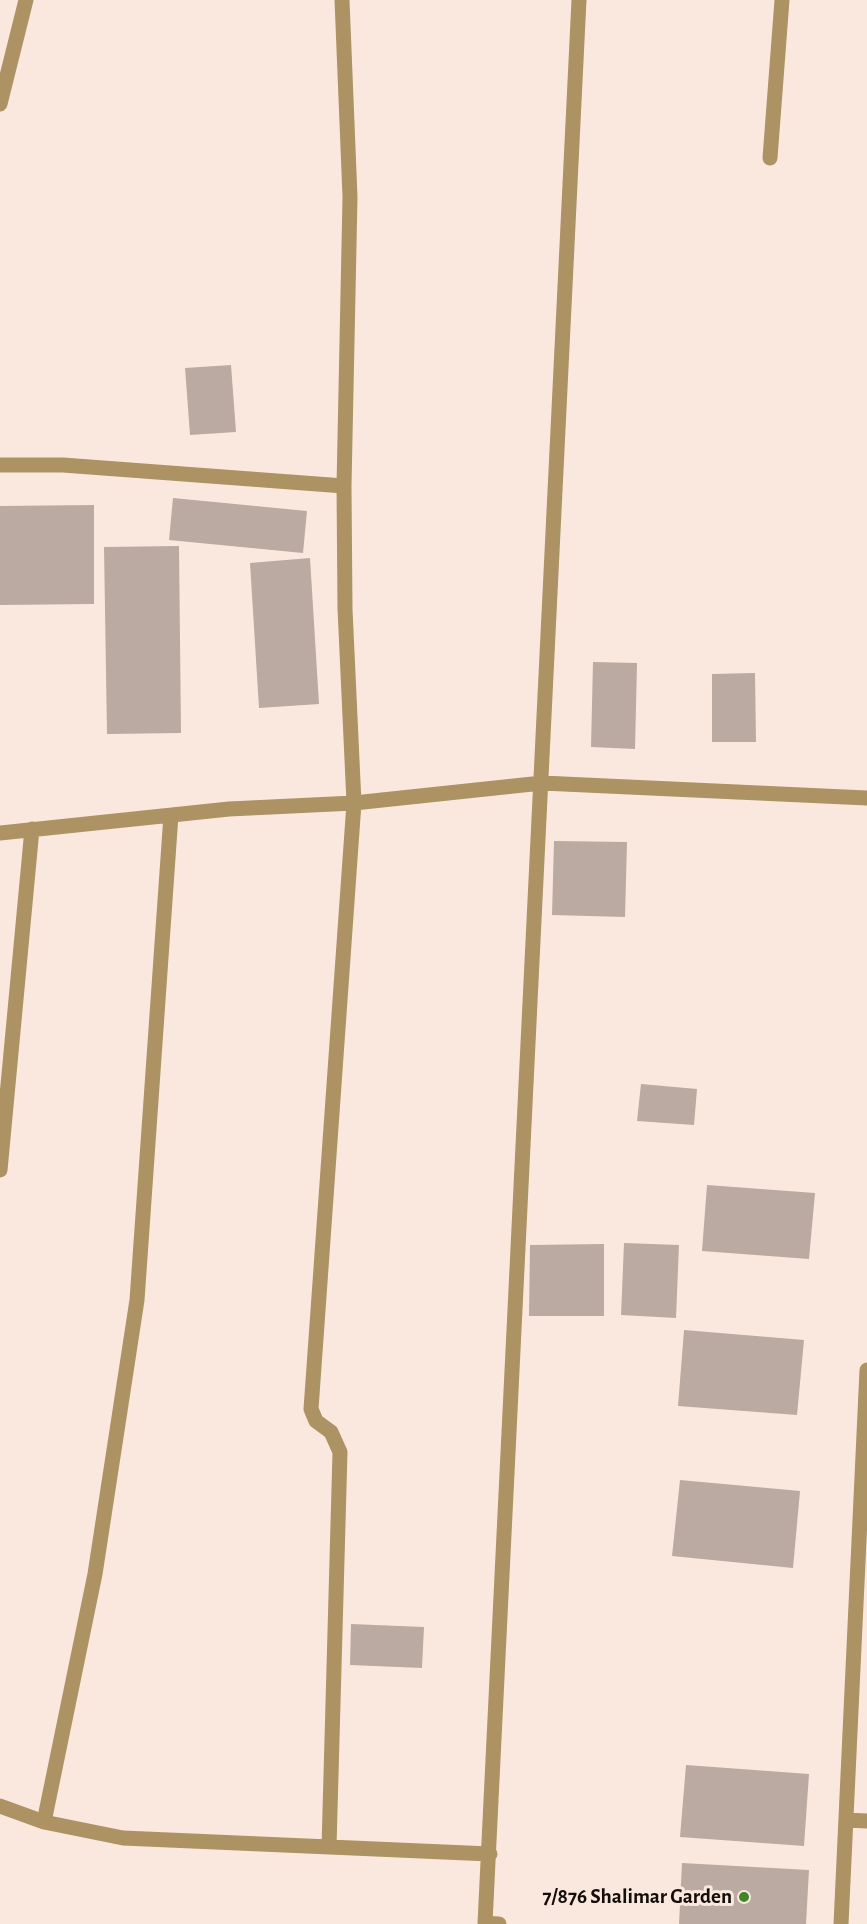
<!DOCTYPE html>
<style>
body{margin:0}
canvas{display:block;background:#fae8df}
</style>
<canvas width="867" height="1924"></canvas>
<script>
const ctx = document.querySelector('canvas').getContext('2d');
ctx.lineJoin = 'round';
function fill(path, color) {
  ctx.fillStyle = color;
  ctx.fill(path, 'evenodd');
}
function shape(rows) {
  const path = new Path2D();
  for (const r of rows) {
    path.moveTo(r[0], r[1]);
    for (let i = 2; i < r.length; i += 2) path.lineTo(r[i], r[i + 1]);
  }
  return path;
}
function stroke(path, color, width, dash) {
  ctx.strokeStyle = color;
  ctx.lineWidth = width;
  ctx.lineCap = dash ? 'butt' : 'round';
  ctx.setLineDash(dash || []);
  ctx.stroke(path);
}
function write(font, color, halo, rows, align = 'center') {
  ctx.font = font + ' "Alegreya Sans",sans-serif';
  ctx.lineWidth = 6;
  ctx.setLineDash([]);
  ctx.textBaseline = 'middle';
  ctx.strokeStyle = halo;
  ctx.fillStyle = color;
  for (const [text, x, y, turn = 0] of rows) {
    ctx.save();
    ctx.translate(x, y);
    ctx.rotate((+turn || 0) * Math.PI / 180);
    ctx.textAlign = isNaN(turn) ? turn : align;
    if (halo) ctx.strokeText(text, 0, 0);
    ctx.fillText(text, 0, 0);
    ctx.restore();
  }
}
fill(shape([
 [231,365,236,432,190,435,185,368],
 [173,498,307,511,303,553,169,540],
 [94,505,94,604,0,605,0,506],
 [179,546,181,733,107,734,104,547],
 [310,558,319,704,259,708,250,563],
 [593,662,637,663,635,749,591,747],
 [755,673,756,742,712,742,712,674],
 [554,841,627,842,625,917,552,915],
 [641,1084,697,1089,694,1125,637,1121],
 [707,1185,815,1193,809,1259,702,1251],
 [624,1243,679,1245,676,1318,621,1315],
 [604,1244,604,1316,529,1316,530,1245],
 [684,1330,804,1340,797,1415,678,1406],
 [680,1480,800,1491,793,1568,672,1556],
 [351,1624,424,1627,422,1668,350,1665],
 [686,1765,809,1774,804,1846,680,1837],
 [682,1863,809,1870,806,1924,679,1924]
]), '#bbaaa1');
stroke(shape([
 [0,104,26,0],
 [770,158,782,0],
 [0,465,63,465,344,486],
 [0,833,229,809,354,803,542,783,867,798],
 [0,1170,32,829],
 [0,1806,44,1822,123,1838,490,1854],
 [846,1820,867,1821],
 [44,1822,95,1574,137,1300,171,815],
 [329,1847,340,1452,331,1432,316,1421,311,1409,354,803,345,609,344,486,350,197,342,0],
 [499,1924,485,1923,579,0],
 [841,1924,867,1370]
]), '#ad9364', 15);
for (const [x, y, r, color] of [
 [744,1897,6,"#428527"]
]) {
  const dot = new Path2D();
  dot.arc(x, y, r, 0, 2 * Math.PI);
  ctx.fillStyle = color;
  ctx.fill(dot);
  stroke(dot, '#fae8df', 2);
}
write('bold 21px', '#140e0b', '#fae8df', [
 ["7/876 Shalimar Garden",732,1897]
], 'right');
</script>
